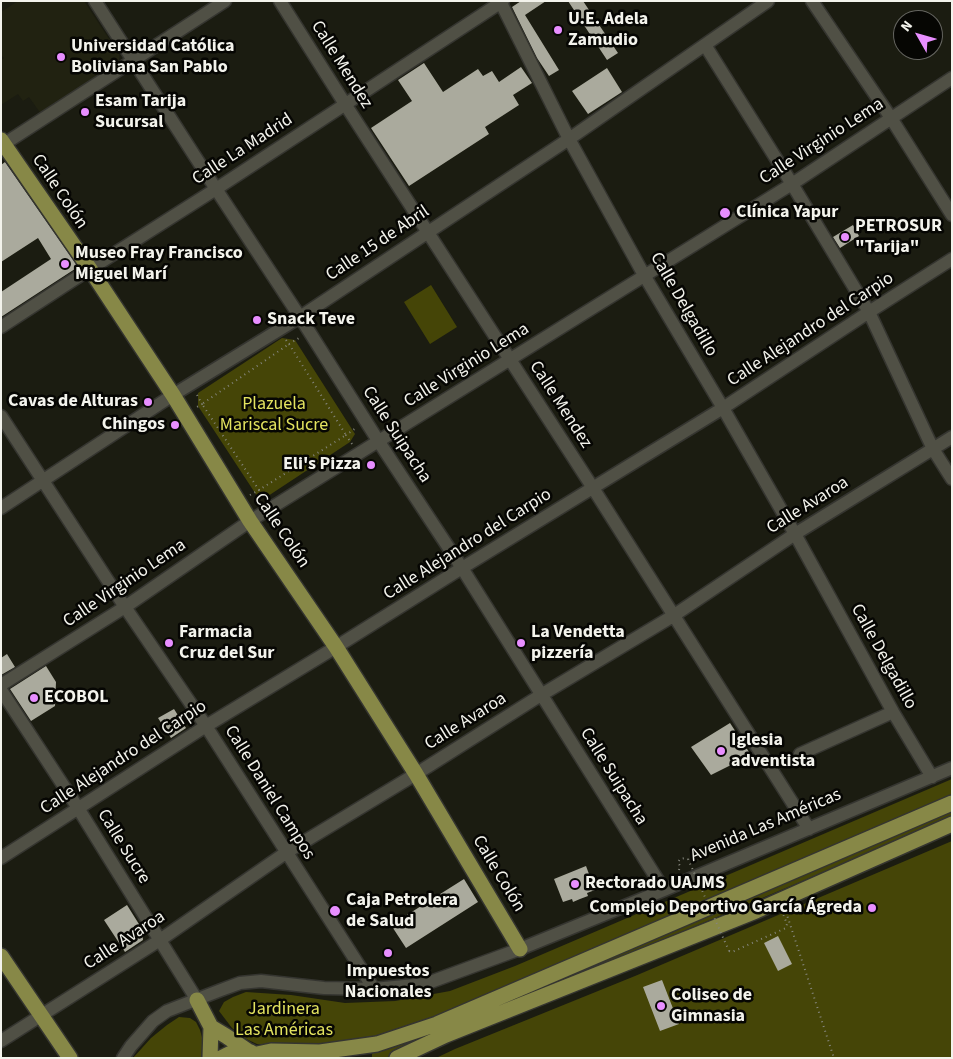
<!DOCTYPE html>
<meta charset="utf-8">
<style>
body{margin:0}
#map{position:relative;width:953px;height:1059px;overflow:hidden;background:#1b1c11;font-family:"Source Sans 3",sans-serif}
canvas{display:block}
.frame{position:absolute;inset:0;border:2px solid #f3f3ec;pointer-events:none}
.north{position:absolute;left:893px;top:10px;width:50px;height:50px;box-sizing:border-box;background:#060603;border:1px solid #656560;border-radius:50%;rotate:308deg;font-size:14px;font-weight:700;line-height:20px;text-align:center;color:#f3f3ec}
.north::after{content:'';display:block;margin:auto;width:18px;height:22px;background:#e88eff;clip-path:polygon(50% 0,100% 100%,50% 72%,0 100%)}
</style>
<div id="map">
<canvas width="953" height="1059"></canvas>
<div class="frame"></div>
<div class="north">N</div>
</div>
<script>
const ctx = document.querySelector('canvas').getContext('2d');
ctx.lineJoin = 'round';
function fill(path, color) {
  ctx.fillStyle = color;
  ctx.fill(path, 'evenodd');
}
function shape(rows) {
  const path = new Path2D();
  for (const r of rows) {
    path.moveTo(r[0], r[1]);
    for (let i = 2; i < r.length; i += 2) path.lineTo(r[i], r[i + 1]);
  }
  return path;
}
function stroke(path, color, width, dash) {
  ctx.strokeStyle = color;
  ctx.lineWidth = width;
  ctx.lineCap = dash ? 'butt' : 'round';
  ctx.setLineDash(dash || []);
  ctx.stroke(path);
}
function write(font, color, halo, rows, align = 'center') {
  ctx.font = font + ' "Source Sans 3",sans-serif';
  ctx.lineWidth = 5;
  ctx.setLineDash([]);
  ctx.textBaseline = 'middle';
  ctx.strokeStyle = halo;
  ctx.fillStyle = color;
  for (const [text, x, y, turn = 0] of rows) {
    ctx.save();
    ctx.translate(x, y);
    ctx.rotate((+turn || 0) * Math.PI / 180);
    ctx.textAlign = isNaN(turn) ? turn : align;
    if (halo) ctx.strokeText(text, 0, 0);
    ctx.fillText(text, 0, 0);
    ctx.restore();
  }
}
fill(shape([
 [18,1,84,1,119,54,119,62,41,114,29,97,23,101,18,94,1,105,1,60,4,58,1,55,1,12]
]), '#212211');
fill(shape([
 [431,285,457,327,430,344,404,302],
 [282,338,295,340,355,434,350,442,265,498,257,496,198,406,198,393],
 [952,779,952,798,401,1031,352,1043,295,1047,257,1044,244,1038,232,1028,219,1011,224,1002,233,997,246,992,291,995,345,1003,395,1001,450,991,515,966],
 [952,811,952,818,397,1052,388,1058,372,1058,372,1054,374,1051],
 [952,841,952,1058,436,1058,455,1049,635,976],
 [179,1017,190,1018,196,1022,200,1030,203,1041,201,1058,133,1058,151,1038,167,1025]
]), '#454507');
fill(shape([
 [521,1,546,1,525,15,559,70,549,76,537,58,512,7],
 [568,1,583,1,618,53,607,60],
 [424,63,443,92,478,69,483,76,492,71,499,82,521,67,532,83,513,95,519,105,485,127,489,134,409,186,371,128,412,101,398,80],
 [607,68,622,92,588,114,572,91],
 [5,162,78,267,1,317,1,292,51,259,38,238,1,262,1,165],
 [853,225,859,236,840,248,833,237],
 [7,654,15,667,1,675,1,658],
 [46,666,56,682,55,706,31,721,10,689],
 [174,709,186,728,171,738,158,718],
 [730,723,751,755,711,775,691,747],
 [586,866,595,890,587,893,588,896,580,899,573,902,572,899,563,902,554,879],
 [464,879,478,902,406,948,391,925],
 [127,905,142,929,143,940,125,952,104,920],
 [778,936,792,964,778,971,764,943],
 [662,980,679,1024,660,1031,643,987]
]), '#aaaa9d');
const minor = shape([
 [95,1,216,189,300,317,379,442,462,568,664,890],
 [280,1,345,104,593,488,809,829],
 [812,1,891,118,952,215],
 [501,3,569,139,644,275,723,408,795,534,893,712,932,777],
 [705,45,792,184,869,312,933,449,952,479],
 [1,146,225,1],
 [1,327,90,269,216,189,503,1],
 [1,416,125,607,206,726,374,989],
 [1,508,173,395,300,317,569,139,768,1],
 [1,685,125,607,250,521,792,184,952,78],
 [1,690,78,808,197,1000],
 [800,754,893,712],
 [1,858,206,726,336,647,462,568,723,408,869,312,952,259],
 [1,1041,160,940,287,852,416,774,541,695,673,616,795,534,952,437],
 [123,1058,131,1046,153,1021,167,1011,221,990,240,983,261,981,324,988,374,989,425,984,520,949,664,890,952,768]
]);
const major = shape([
 [1,140,90,269,173,395,250,521,336,647,416,774,520,949],
 [1,956,70,1058],
 [197,1000,211,1027,210,1058],
 [211,1027,226,1036,248,1051],
 [257,1054,271,1051,320,1052,377,1044,437,1024,952,803],
 [221,1058,231,1053,248,1051,251,1052],
 [397,1058,446,1035,756,911,952,824]
]);
stroke(minor, '#353530', 15);
stroke(major, '#353530', 18);
stroke(shape([
 [286,340,289,344,299,338],
 [289,344,346,435,259,490,202,404,289,344],
 [197,395,202,404,197,407],
 [352,444,346,435,356,428],
 [250,495,259,490,264,498],
 [679,870,680,866,678,862,680,859,685,858,688,859],
 [786,912,834,1058],
 [729,951,732,952,786,928,787,924,783,914]
]), '#85867d', 2, [1, 4]);
stroke(minor, '#505045', 12);
stroke(major, '#878847', 15);
stroke(shape([
 [688,859,729,951]
]), '#85867d', 2, [1, 4]);
for (const [x, y, r, color] of [
 [558,30,5,"#e88eff"],
 [61,57,5,"#e88eff"],
 [85,112,5,"#e88eff"],
 [725,213,6,"#e88eff"],
 [845,237,5,"#e88eff"],
 [65,264,5,"#e88eff"],
 [257,320,5,"#e88eff"],
 [148,402,5,"#e88eff"],
 [175,425,5,"#e88eff"],
 [371,465,5,"#e88eff"],
 [169,643,5,"#e88eff"],
 [521,643,5,"#e88eff"],
 [34,698,5,"#e88eff"],
 [721,751,5,"#e88eff"],
 [575,884,5,"#e88eff"],
 [872,908,5,"#e88eff"],
 [335,911,6,"#e88eff"],
 [388,953,5,"#e88eff"],
 [661,1006,5,"#e88eff"]
]) {
  const dot = new Path2D();
  dot.arc(x, y, r, 0, 2 * Math.PI);
  ctx.fillStyle = color;
  ctx.fill(dot);
  stroke(dot, '#060603', 2);
}
write('bold 18px', '#f3f3ec', '#060603', [
 ["U.E. Adela",568,20],
 ["Zamudio",568,41],
 ["Universidad Católica",71,47],
 ["Boliviana San Pablo",71,68],
 ["Esam Tarija",95,102],
 ["Sucursal",95,123],
 ["Clínica Yapur",736,213],
 ["PETROSUR",855,227],
 ["\"Tarija\"",855,248],
 ["Museo Fray Francisco",75,254],
 ["Miguel Marí",75,275],
 ["Snack Teve",267,320],
 ["Cavas de Alturas",138,402,"right"],
 ["Chingos",165,425,"right"],
 ["Eli's Pizza",361,465,"right"],
 ["Farmacia",179,633],
 ["Cruz del Sur",179,654],
 ["La Vendetta",531,633],
 ["pizzería",531,654],
 ["ECOBOL",44,698],
 ["Iglesia",731,741],
 ["adventista",731,762],
 ["Rectorado UAJMS",585,884],
 ["Caja Petrolera",346,901],
 ["de Salud",346,922],
 ["Complejo Deportivo García Ágreda",862,908,"right"],
 ["Impuestos",388,972,"center"],
 ["Nacionales",388,993,"center"],
 ["Coliseo de",671,996],
 ["Gimnasia",671,1017]
], 'left');
write('18px', '#f3f3ec', '#060603', [
 ["Calle Mendez",341,65,58],
 ["Calle Virginio Lema",822,142,-33],
 ["Calle La Madrid",243,150,-33],
 ["Calle Colón",59,192,56],
 ["Calle 15 de Abril",378,244,-34],
 ["Calle Delgadillo",683,305,60],
 ["Calle Alejandro del Carpio",811,330,-33],
 ["Calle Virginio Lema",467,366,-32],
 ["Calle Mendez",560,405,57],
 ["Calle Suipacha",396,435,57],
 ["Calle Avaroa",808,506,-32],
 ["Calle Colón",281,531,56],
 ["Calle Alejandro del Carpio",468,545,-32],
 ["Calle Virginio Lema",125,584,-34],
 ["Calle Delgadillo",883,657,61],
 ["Calle Avaroa",466,722,-32],
 ["Calle Alejandro del Carpio",124,758,-33],
 ["Calle Suipacha",613,777,58],
 ["Calle Daniel Campos",269,793,58],
 ["Avenida Las Américas",766,826,-23],
 ["Calle Sucre",123,847,58],
 ["Calle Colón",498,874,59],
 ["Calle Avaroa",125,941,-33]
]);
write('18px', '#e3e35f', '#060603', [
 ["Plazuela",274,405],
 ["Mariscal Sucre",274,426],
 ["Jardinera",284,1010],
 ["Las Américas",284,1031]
]);
</script>
